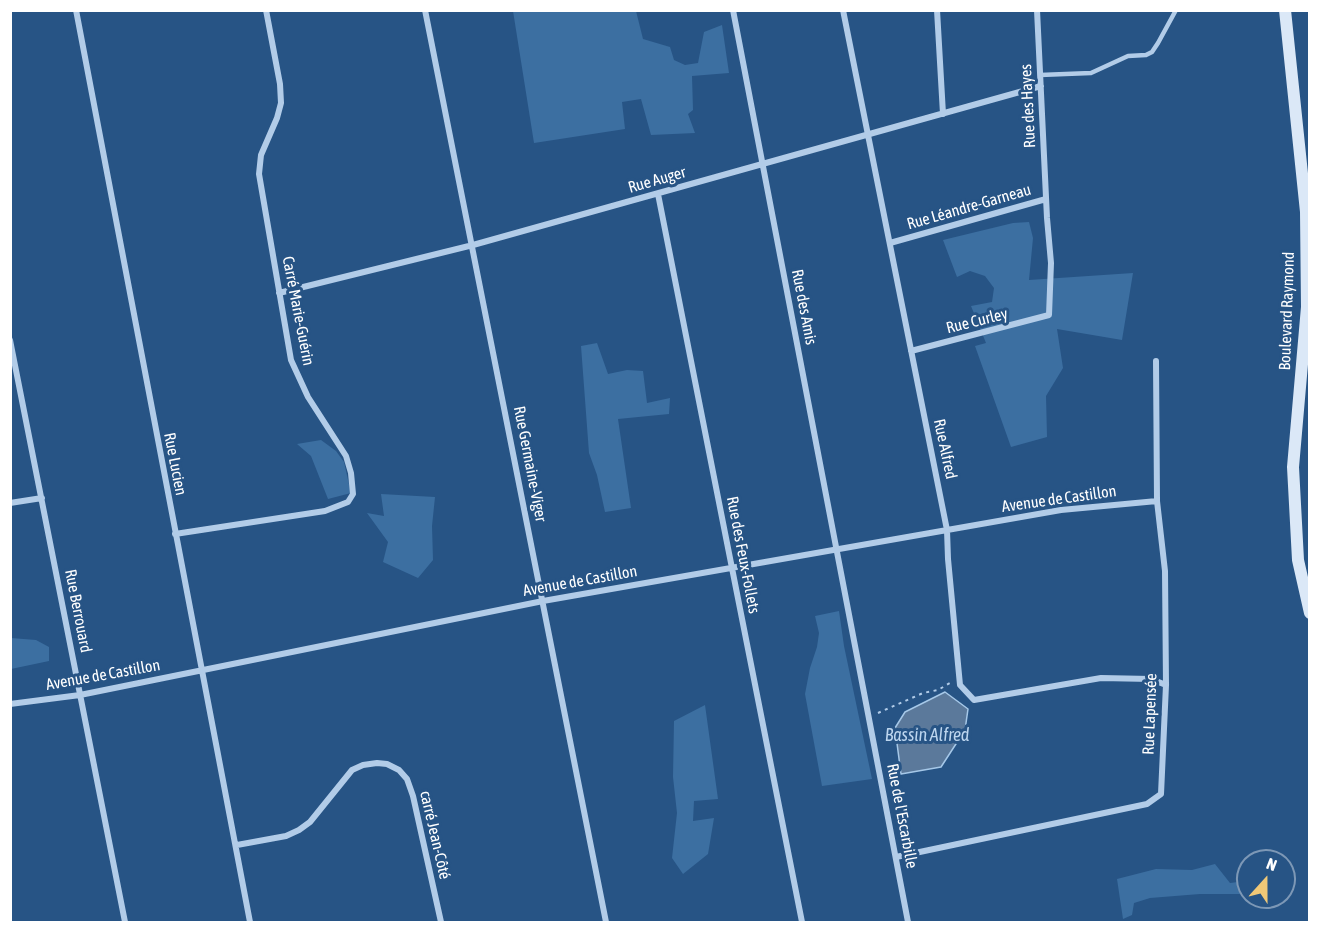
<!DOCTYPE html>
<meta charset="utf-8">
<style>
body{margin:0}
#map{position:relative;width:1320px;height:933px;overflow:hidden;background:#275485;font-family:"Asap Condensed",sans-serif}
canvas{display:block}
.frame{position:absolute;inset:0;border:12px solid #fff;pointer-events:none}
.north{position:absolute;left:1236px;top:849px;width:60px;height:60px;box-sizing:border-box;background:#275485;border:2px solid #7d98b6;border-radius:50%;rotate:21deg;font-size:16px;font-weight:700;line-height:24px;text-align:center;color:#fff}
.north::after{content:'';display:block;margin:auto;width:21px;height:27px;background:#f0c877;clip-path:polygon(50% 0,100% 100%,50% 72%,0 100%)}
</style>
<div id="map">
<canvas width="1320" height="933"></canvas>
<div class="frame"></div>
<div class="north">N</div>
</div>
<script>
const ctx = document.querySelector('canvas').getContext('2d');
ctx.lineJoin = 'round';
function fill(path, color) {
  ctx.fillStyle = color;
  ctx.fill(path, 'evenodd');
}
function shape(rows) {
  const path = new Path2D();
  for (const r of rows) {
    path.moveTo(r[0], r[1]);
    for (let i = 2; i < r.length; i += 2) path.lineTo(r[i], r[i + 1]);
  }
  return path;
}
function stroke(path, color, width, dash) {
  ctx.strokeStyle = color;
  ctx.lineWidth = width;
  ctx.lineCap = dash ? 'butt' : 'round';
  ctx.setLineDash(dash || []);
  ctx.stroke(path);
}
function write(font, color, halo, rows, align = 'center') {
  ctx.font = font + ' "Asap Condensed",sans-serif';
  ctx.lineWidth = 6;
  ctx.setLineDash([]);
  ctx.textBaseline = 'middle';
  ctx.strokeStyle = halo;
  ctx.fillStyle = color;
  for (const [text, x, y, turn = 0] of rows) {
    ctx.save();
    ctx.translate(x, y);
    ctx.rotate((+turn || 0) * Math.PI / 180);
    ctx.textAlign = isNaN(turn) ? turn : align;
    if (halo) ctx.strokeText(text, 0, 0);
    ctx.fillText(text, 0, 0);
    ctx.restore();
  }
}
fill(shape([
 [513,11,636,11,643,39,670,47,674,60,685,65,698,63,704,32,722,25,729,73,692,76,693,110,688,114,695,133,651,135,641,99,622,102,625,129,534,143],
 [1029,222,1033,238,1029,280,1133,273,1122,340,1057,329,1063,368,1046,396,1047,437,1011,447,975,346,986,343,971,306,992,302,994,288,985,276,970,271,957,277,943,240,1013,223],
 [597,343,608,374,627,370,643,371,647,403,670,398,669,414,618,419,631,508,605,512,597,475,589,453,581,346],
 [321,440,336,451,344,462,351,493,328,499,311,456,297,444],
 [381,494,435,497,432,526,433,560,418,578,383,562,388,542,367,513,384,516],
 [839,611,844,646,872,779,822,786,805,694,810,668,817,647,819,633,815,616],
 [11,638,36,640,49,647,49,661,11,669],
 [705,705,718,799,694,801,693,821,714,818,708,854,683,874,672,858,677,813,673,777,674,721],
 [1215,864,1230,883,1238,882,1248,886,1248,894,1200,894,1150,898,1134,903,1132,915,1123,919,1117,879,1156,869,1192,870]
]), '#3c6fa1');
const water = shape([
 [945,692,968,709,965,730,941,767,901,774,895,728,905,712,945,692]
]);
fill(water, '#5b799b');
stroke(water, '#a6c8e8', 1.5);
stroke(shape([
 [878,713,923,693,938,690,950,683]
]), '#b2cce8', 2, [3, 4.5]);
stroke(shape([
 [1040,75,1091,73,1128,56,1146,55,1152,52,1158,43,1176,10]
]), '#b2cce8', 4.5);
stroke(shape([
 [76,10,250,922],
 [425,10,606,922],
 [733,10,908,922],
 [843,10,947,530,948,559,960,685,974,700,1101,678,1151,679,1166,685],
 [937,10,943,114],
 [658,194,802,922],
 [890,243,1046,199],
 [279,293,473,245,1041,86],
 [10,340,125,922],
 [911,351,1049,315,1051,263,1047,218,1037,10],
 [10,503,42,498],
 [175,534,325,511,348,502,353,494,351,473,346,456,308,397,291,360,259,174,261,155,277,118,281,103,280,84,266,10],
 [10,704,80,695,543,601,1061,510,1157,501],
 [237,845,286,836,299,830,310,822,352,770,363,765,377,763,387,764,399,770,407,779,413,796,441,922],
 [896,857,1147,804,1161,794,1166,685,1165,571,1157,501,1156,361]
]), '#b2cce8', 6);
stroke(shape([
 [1285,10,1306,212,1307,307,1293,467,1298,560,1310,613]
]), '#dbe8f7', 12);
write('16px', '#fff', '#275485', [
 ["Rue des Hayes",1028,106,-93],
 ["Rue Auger",657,180,-16],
 ["Rue Léandre-Garneau",969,207,-16],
 ["Rue des Amis",804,307,79],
 ["Carré Marie-Guérin",298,311,79],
 ["Boulevard Raymond",1287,311,-88],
 ["Rue Curley",977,321,-14],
 ["Rue Alfred",945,449,78],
 ["Rue Lucien",175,464,79],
 ["Rue Germaine-Viger",530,464,79],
 ["Avenue de Castillon",1059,499,-8],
 ["Rue des Feux-Follets",743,555,79],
 ["Avenue de Castillon",580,581,-10],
 ["Rue Berrouard",78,611,79],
 ["Avenue de Castillon",103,675,-10],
 ["Rue Lapensée",1150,714,-88],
 ["Rue de l'Escarbille",902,816,79],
 ["carré Jean-Côté",435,835,77]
]);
write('italic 18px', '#bdd6ef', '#275485', [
 ["Bassin Alfred",927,735]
]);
</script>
